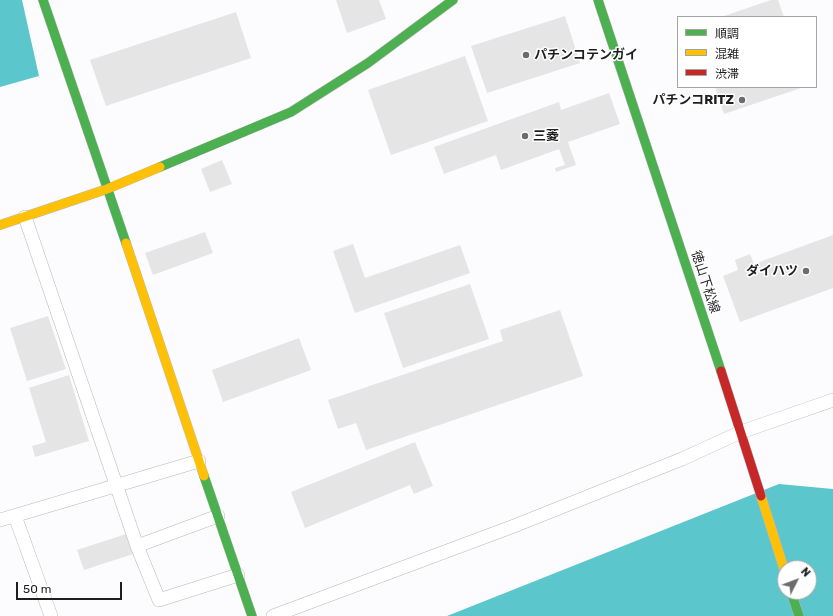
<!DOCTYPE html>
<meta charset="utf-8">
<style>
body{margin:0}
#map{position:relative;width:833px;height:616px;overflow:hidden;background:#fcfcfe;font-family:Rubik,"Noto Sans JP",sans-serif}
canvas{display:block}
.legend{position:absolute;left:677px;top:16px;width:140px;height:72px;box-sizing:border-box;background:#fff;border:1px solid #a5a5a6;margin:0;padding:5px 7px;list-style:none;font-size:12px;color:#1e1e20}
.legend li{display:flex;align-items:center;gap:8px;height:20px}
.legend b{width:20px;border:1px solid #a5a5a6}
.north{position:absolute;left:777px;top:560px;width:40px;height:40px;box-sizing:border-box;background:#fff;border:1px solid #a5a5a6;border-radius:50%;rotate:48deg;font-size:11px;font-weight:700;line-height:16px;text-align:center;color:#1e1e20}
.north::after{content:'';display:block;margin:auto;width:14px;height:18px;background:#6c6c6e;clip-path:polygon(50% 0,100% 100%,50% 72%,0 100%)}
.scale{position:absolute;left:16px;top:582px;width:106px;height:18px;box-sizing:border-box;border:2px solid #1e1e20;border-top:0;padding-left:5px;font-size:12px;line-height:14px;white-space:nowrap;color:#1e1e20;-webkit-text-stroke:3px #fff;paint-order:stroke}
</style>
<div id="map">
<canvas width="833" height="616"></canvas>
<ul class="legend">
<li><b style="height:5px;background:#4caf50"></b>順調</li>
<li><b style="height:5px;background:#ffc107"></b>混雑</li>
<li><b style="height:5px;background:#c62828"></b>渋滞</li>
</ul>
<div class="north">N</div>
<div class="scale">50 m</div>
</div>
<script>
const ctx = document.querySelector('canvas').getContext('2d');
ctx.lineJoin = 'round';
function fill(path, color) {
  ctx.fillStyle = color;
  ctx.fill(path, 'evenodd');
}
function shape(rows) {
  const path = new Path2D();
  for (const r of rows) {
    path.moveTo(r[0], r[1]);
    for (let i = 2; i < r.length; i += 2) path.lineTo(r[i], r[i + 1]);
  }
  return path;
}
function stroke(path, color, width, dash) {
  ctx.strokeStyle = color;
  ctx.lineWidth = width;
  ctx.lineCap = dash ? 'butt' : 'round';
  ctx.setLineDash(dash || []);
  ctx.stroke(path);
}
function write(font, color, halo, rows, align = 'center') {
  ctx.font = font + ' Rubik,"Noto Sans JP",sans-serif';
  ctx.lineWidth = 3;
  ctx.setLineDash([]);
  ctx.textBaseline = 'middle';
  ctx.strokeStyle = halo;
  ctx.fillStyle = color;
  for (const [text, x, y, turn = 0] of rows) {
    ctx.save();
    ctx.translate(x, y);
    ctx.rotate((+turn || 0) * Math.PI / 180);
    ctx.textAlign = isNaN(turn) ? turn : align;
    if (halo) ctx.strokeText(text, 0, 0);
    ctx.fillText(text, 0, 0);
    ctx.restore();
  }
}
fill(shape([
 [0,0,22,0,39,76,0,87],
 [779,484,833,489,833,616,447,616],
 [785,568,809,568,809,592,785,592]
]), '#5cc6cd');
fill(shape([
 [336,0,379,0,386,19,347,33],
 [771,0,778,0,784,17,721,17],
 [236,12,251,58,106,106,90,60],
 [565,16,580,63,487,93,471,46],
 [465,56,488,121,391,155,368,90],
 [715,87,804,87,724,114],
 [609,93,620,124,568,142,576,165,556,172,555,168,565,165,559,149,501,170,496,155,444,174,434,147,559,102,561,110],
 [222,160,232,184,210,192,201,169],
 [205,232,213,253,153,275,145,253],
 [833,235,833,288,740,322,723,276,738,270,735,260,750,254,754,264],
 [353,244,365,278,460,245,470,273,355,313,333,251],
 [470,284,489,339,403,368,384,313],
 [560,310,583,376,366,450,356,423,338,429,328,400,503,341,500,330],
 [48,316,66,369,27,381,10,328],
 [299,338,311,370,223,402,212,370],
 [69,375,89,441,35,457,32,446,46,442,29,388],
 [415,442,433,486,414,494,410,485,305,528,291,492],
 [126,534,133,554,84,570,77,550]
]), '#e5e5e6');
const street = shape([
 [25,217,137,546,159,600,238,575],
 [15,516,51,616],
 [0,520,199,461],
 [137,546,218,516],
 [273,616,514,526,682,459,741,432,833,400]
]);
const fast = shape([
 [43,0,126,243],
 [598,0,721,371],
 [160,167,291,112,368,63,453,0],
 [204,476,252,616],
 [791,592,799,616]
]);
const slow = shape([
 [0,225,107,189,160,167],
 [126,243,204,476],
 [761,496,785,572]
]);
const jam = shape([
 [721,371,761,496]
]);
stroke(street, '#b8b8ba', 14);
stroke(fast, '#b8b8ba', 10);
stroke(slow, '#b8b8ba', 10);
stroke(jam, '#b8b8ba', 10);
stroke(street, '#fff', 13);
stroke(fast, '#4caf50', 9);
stroke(slow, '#ffc107', 9);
stroke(jam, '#c62828', 9);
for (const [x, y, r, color] of [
 [526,55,4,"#6c6c6e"],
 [742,100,4,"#6c6c6e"],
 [525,136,4,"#6c6c6e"],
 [806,271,4,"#6c6c6e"]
]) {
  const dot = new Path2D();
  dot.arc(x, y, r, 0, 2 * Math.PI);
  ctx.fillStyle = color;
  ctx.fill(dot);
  stroke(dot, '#fff', 1.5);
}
write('bold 13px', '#1e1e20', '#fff', [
 ["パチンコテンガイ",534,55],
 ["パチンコRITZ",734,100,"right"],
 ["三菱",533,136],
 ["ダイハツ",798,271,"right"]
], 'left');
write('13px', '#1e1e20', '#fff', [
 ["徳山下松線",705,282,72]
]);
</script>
